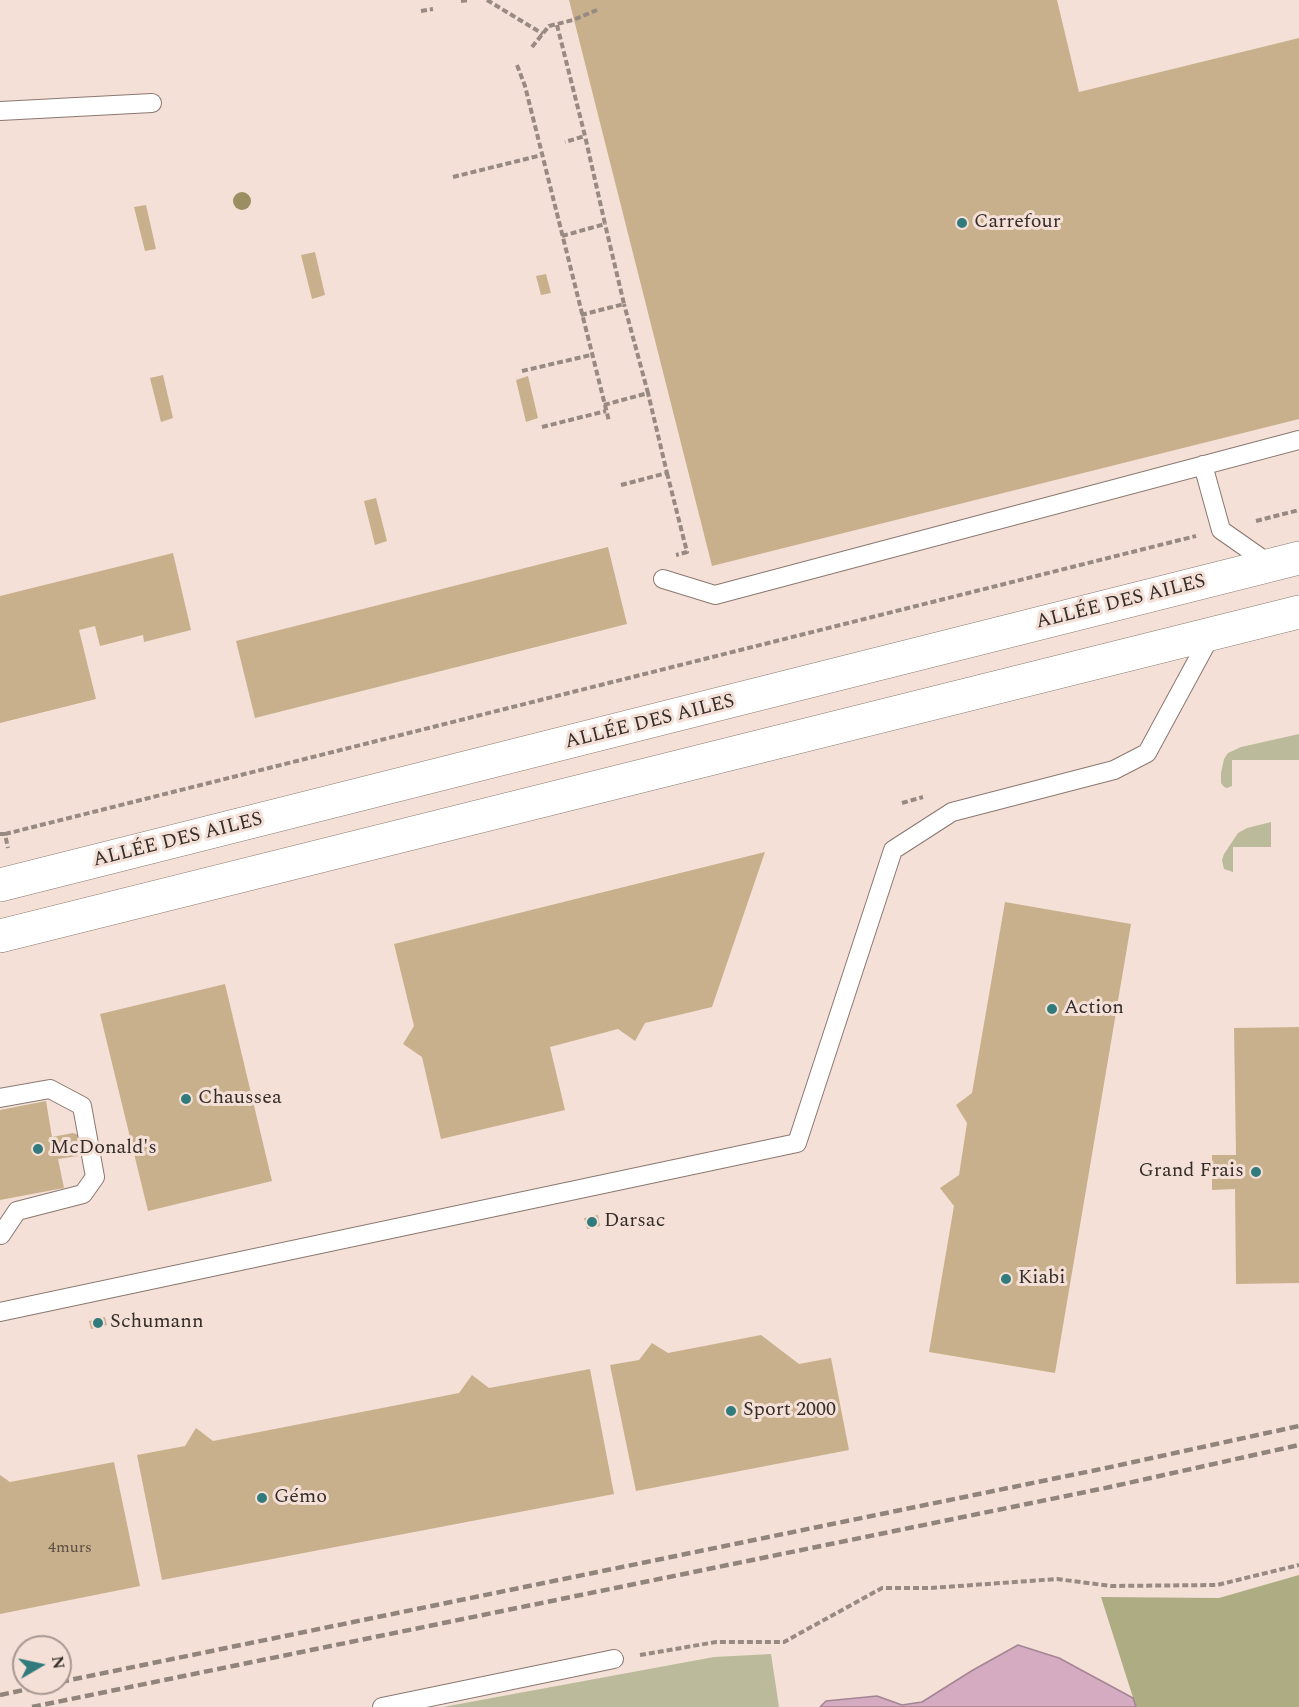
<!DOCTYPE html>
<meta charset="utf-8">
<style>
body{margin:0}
#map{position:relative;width:1299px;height:1707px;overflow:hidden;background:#f4e0d7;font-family:Spectral,serif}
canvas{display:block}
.north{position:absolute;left:12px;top:1635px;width:60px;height:60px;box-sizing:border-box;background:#f4e0d7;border:2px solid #a79891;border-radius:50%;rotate:81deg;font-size:16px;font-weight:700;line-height:24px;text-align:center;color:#342d29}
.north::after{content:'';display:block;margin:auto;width:21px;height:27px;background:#327b7c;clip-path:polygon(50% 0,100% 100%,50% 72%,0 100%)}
</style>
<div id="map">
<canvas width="1299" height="1707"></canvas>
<div class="north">N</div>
</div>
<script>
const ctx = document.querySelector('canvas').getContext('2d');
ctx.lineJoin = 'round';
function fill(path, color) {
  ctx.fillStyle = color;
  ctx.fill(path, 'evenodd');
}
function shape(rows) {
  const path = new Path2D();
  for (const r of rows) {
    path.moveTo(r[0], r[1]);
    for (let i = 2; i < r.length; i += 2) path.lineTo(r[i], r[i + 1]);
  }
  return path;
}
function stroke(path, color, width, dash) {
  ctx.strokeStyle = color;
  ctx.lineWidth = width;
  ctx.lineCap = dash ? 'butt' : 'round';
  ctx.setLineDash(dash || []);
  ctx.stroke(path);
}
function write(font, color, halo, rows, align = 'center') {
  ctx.font = font + ' Spectral,serif';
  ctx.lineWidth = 6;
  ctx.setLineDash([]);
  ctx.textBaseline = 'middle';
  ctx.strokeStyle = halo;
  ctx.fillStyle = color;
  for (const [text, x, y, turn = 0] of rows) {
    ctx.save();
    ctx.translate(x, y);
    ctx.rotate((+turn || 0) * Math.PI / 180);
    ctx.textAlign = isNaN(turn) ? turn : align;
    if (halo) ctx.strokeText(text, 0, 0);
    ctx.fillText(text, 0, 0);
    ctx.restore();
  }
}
fill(shape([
 [1299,734,1299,760,1232,760,1232,786,1227,788,1224,787,1221,783,1221,773,1224,759,1228,753,1241,747],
 [1271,822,1271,847,1233,847,1233,872,1224,869,1222,860,1224,854,1238,833,1247,828],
 [771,1654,779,1707,443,1707,714,1657]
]), '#bbbb9b');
fill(shape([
 [1299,1575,1299,1707,1136,1707,1101,1597,1219,1598]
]), '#adac83');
const water = shape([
 [1018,1645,1059,1658,1133,1698,1136,1707,820,1707,826,1701,877,1696,902,1705,922,1702,973,1670,1018,1645]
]);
fill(water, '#d4abc1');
stroke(water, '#a48593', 1.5);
fill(shape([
 [569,0,1057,0,1079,92,1299,38,1299,419,712,566],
 [146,205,156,249,145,251,134,207],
 [315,252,325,295,312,299,301,255],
 [546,274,551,293,541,295,536,276],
 [163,375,173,418,161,422,150,378],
 [528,376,538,418,526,422,516,380],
 [376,498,387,541,375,545,364,501],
 [608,547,627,624,255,718,236,641],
 [173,553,191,630,144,642,143,635,100,646,95,626,79,630,96,699,0,723,0,596],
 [765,852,712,1007,645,1023,635,1041,618,1029,550,1047,565,1110,441,1139,422,1057,403,1044,414,1026,394,944],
 [1005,902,1131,924,1055,1373,929,1352,954,1206,940,1188,959,1175,967,1123,956,1105,972,1093],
 [225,984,272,1181,148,1211,100,1014],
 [1299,1027,1299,1283,1236,1284,1235,1189,1212,1190,1212,1155,1236,1155,1234,1028],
 [46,1101,52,1137,73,1133,79,1135,79,1143,75,1143,78,1156,58,1159,64,1188,0,1200,0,1110],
 [598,1215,600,1226,587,1229,584,1218],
 [105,1317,107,1325,91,1329,89,1321],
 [761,1335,799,1364,831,1358,849,1450,636,1491,610,1365,639,1360,652,1343,668,1353],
 [590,1369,614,1494,162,1580,137,1455,185,1446,196,1428,213,1441,459,1393,472,1375,489,1388],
 [114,1462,140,1586,0,1614,0,1475,10,1482]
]), '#c9b08c');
const lane = shape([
 [0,111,152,103],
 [1203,465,1221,530,1271,565],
 [663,579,715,595,1299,440],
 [0,1098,50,1089,82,1106,95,1177,83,1194,17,1211,1,1235],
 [0,1312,797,1143,893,850,952,812,1114,770,1147,753,1211,635],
 [382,1707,614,1659]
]);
const secondary = shape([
 [0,885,1299,558],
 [0,936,1299,612]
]);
stroke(lane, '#8a7870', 20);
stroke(secondary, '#8a7870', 34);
stroke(shape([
 [487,0,543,34],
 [461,1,469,0],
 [421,11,433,9],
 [557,25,585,136,565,142],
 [532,47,549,26,573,20,597,10],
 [517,65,525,86,609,421],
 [453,177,542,155],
 [562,236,605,224,585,136],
 [581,315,624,304,605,224],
 [522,371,591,355],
 [604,405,648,393,624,304],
 [542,427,606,411],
 [667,473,687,552,676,555],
 [621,485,667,473,648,393],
 [1256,521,1299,510],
 [902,803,923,797],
 [0,834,5,834,8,848],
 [5,834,1196,536],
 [640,1655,716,1642,784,1642,882,1588,931,1588,1057,1579,1111,1586,1217,1585,1299,1565]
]), '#988a83', 4, [6, 3]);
stroke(lane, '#fff', 18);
stroke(secondary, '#fff', 33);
stroke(shape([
 [60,1682,1106,1468,1299,1426],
 [0,1695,57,1683],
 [32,1707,1110,1487,1299,1445]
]), '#91847d', 4.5, [9, 4.5]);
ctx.fillStyle = '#9a8f62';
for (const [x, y] of [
 [242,201]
]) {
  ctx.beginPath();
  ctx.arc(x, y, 9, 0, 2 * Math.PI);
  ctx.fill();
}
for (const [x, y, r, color] of [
 [962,223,6,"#327b7c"],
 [1052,1009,6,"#327b7c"],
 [186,1099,6,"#327b7c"],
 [38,1149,6,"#327b7c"],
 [1256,1172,6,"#327b7c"],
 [592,1222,6,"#327b7c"],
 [1006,1279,6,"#327b7c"],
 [98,1323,6,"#327b7c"],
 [731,1411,6,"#327b7c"],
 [262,1498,6,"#327b7c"]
]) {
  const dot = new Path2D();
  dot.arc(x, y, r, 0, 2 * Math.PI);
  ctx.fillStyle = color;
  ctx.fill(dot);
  stroke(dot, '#f4e0d7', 2);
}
write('16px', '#594e42', null, [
 ["4murs",70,1549]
]);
write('20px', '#342d29', '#f4e0d7', [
 ["Carrefour",974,223],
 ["Action",1064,1009],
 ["Chaussea",198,1099],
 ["McDonald's",50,1149],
 ["Grand Frais",1244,1172,"right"],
 ["Darsac",604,1222],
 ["Kiabi",1018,1279],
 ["Schumann",110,1323],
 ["Sport 2000",743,1411],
 ["Gémo",274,1498]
], 'left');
write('20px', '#342d29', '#f4e0d7', [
 ["ALLÉE DES AILES",1121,603,-14],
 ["ALLÉE DES AILES",650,723,-14],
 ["ALLÉE DES AILES",178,841,-14]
]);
</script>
